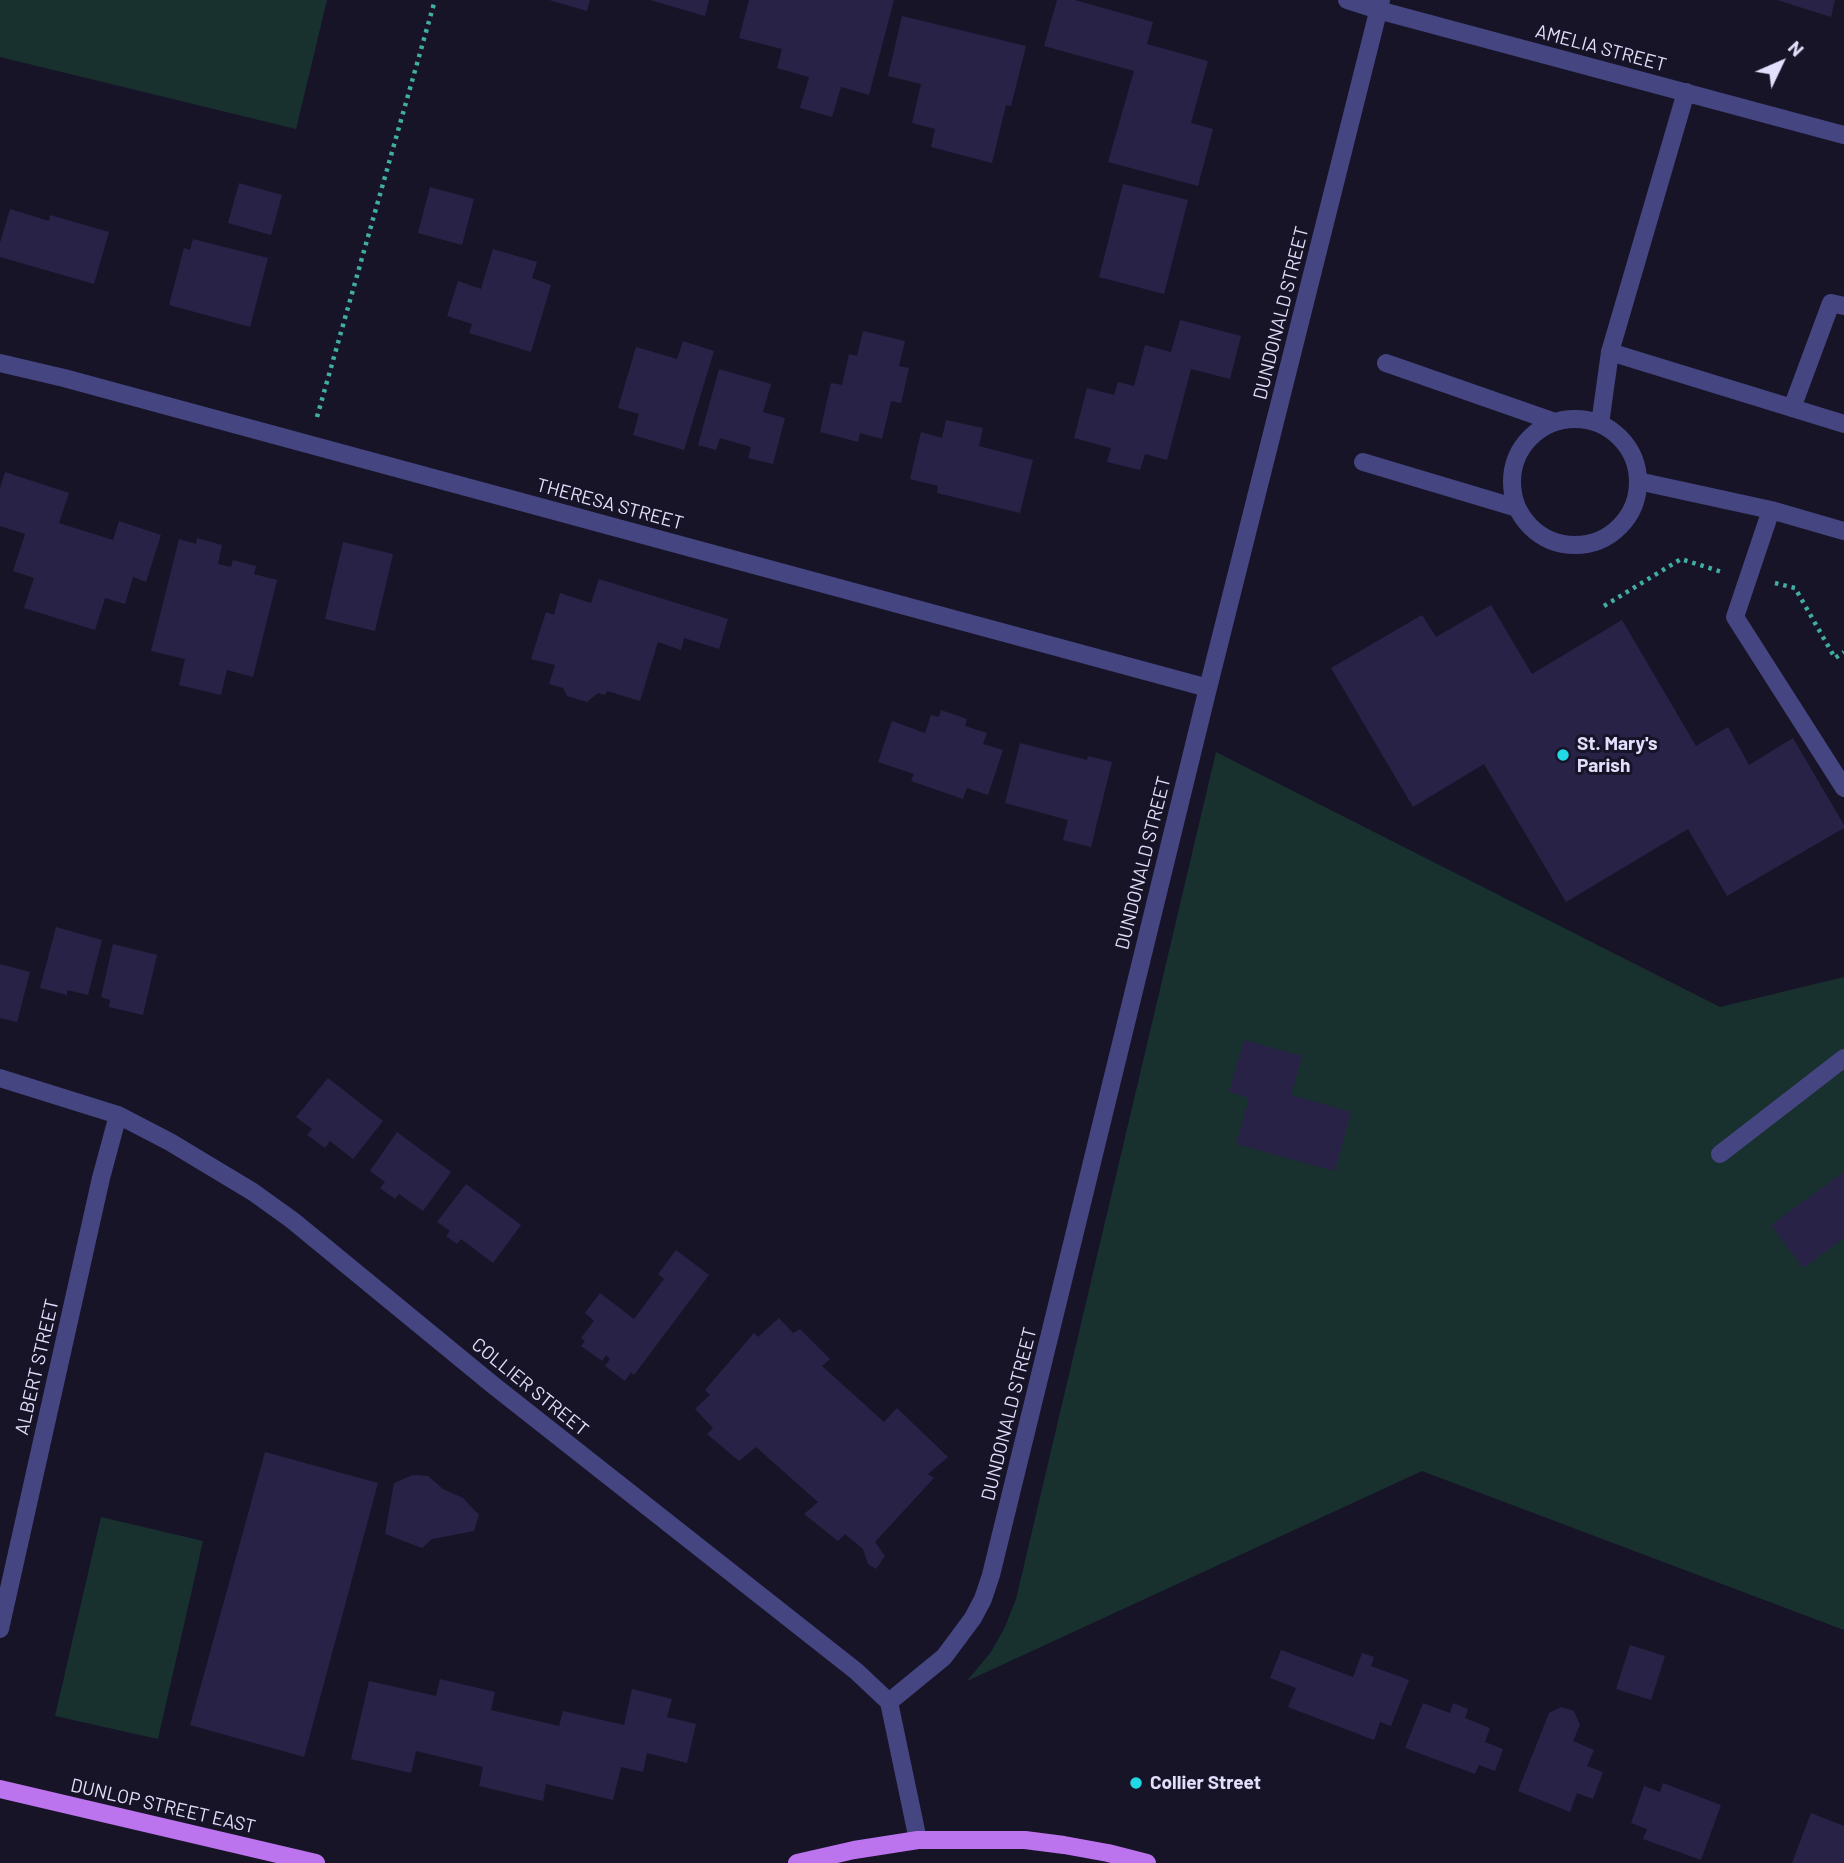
<!DOCTYPE html>
<style>
body{margin:0}
#map{position:relative;width:1844px;height:1863px;overflow:hidden;background:#171428;font-family:Barlow,sans-serif}
canvas{display:block}
.north{position:absolute;left:1746px;top:28px;width:70px;height:70px;-webkit-text-stroke:5px #171428;paint-order:stroke;rotate:46deg;font-size:19px;font-weight:700;line-height:28px;text-align:center;color:#e1dffb}
.north::after{content:'';display:block;margin:auto;width:24px;height:32px;background:#e1dffb;clip-path:polygon(50% 0,100% 100%,50% 72%,0 100%)}
</style>
<div id="map">
<canvas width="1844" height="1863"></canvas>
<div class="north">N</div>
</div>
<script>
const ctx = document.querySelector('canvas').getContext('2d');
ctx.lineJoin = 'round';
function fill(path, color) {
  ctx.fillStyle = color;
  ctx.fill(path, 'evenodd');
}
function shape(rows) {
  const path = new Path2D();
  for (const r of rows) {
    if (r.length === 3) {
      path.moveTo(r[0] + r[2], r[1]);
      path.arc(r[0], r[1], r[2], 0, 2 * Math.PI);
      continue;
    }
    path.moveTo(r[0], r[1]);
    for (let i = 2; i < r.length; i += 2) path.lineTo(r[i], r[i + 1]);
  }
  return path;
}
function stroke(path, color, width, dash) {
  ctx.strokeStyle = color;
  ctx.lineWidth = width;
  ctx.lineCap = dash ? 'butt' : 'round';
  ctx.setLineDash(dash || []);
  ctx.stroke(path);
}
function write(font, color, halo, rows, align = 'center') {
  ctx.font = font + ' Barlow,sans-serif';
  ctx.lineWidth = 6;
  ctx.setLineDash([]);
  ctx.textBaseline = 'middle';
  ctx.strokeStyle = halo;
  ctx.fillStyle = color;
  for (const [text, x, y, turn = 0] of rows) {
    ctx.save();
    ctx.translate(x, y);
    ctx.rotate((+turn || 0) * Math.PI / 180);
    ctx.textAlign = isNaN(turn) ? turn : align;
    if (halo) ctx.strokeText(text, 0, 0);
    ctx.fillText(text, 0, 0);
    ctx.restore();
  }
}
fill(shape([
 [0,0,327,0,296,129,0,57],
 [1216,752,1720,1007,1844,977,1844,1630,1422,1471,967,1681,991,1652,1005,1627,1016,1599],
 [101,1517,203,1541,158,1739,55,1716]
]), '#18312f');
fill(shape([
 [549,0,590,0,587,11],
 [650,0,709,0,705,16],
 [749,0,894,0,869,95,841,87,832,117,800,108,809,77,777,68,782,49,739,38],
 [1057,0,1075,0,1153,22,1147,44,1208,61,1191,123,1213,129,1198,186,1108,162,1134,71,1044,46],
 [1777,0,1835,0,1831,17],
 [902,16,1026,46,1011,106,1006,105,992,163,931,147,935,129,912,123,921,84,888,76],
 [239,183,282,195,271,235,228,223],
 [1123,184,1188,200,1164,294,1099,277],
 [430,187,474,199,462,245,418,233],
 [10,209,49,221,50,215,109,232,94,284,0,257,0,243],
 [193,239,268,258,250,327,169,305,184,248,190,250],
 [493,249,537,262,532,278,551,285,531,352,469,333,472,324,447,316,458,281,481,289],
 [1180,320,1241,336,1230,379,1191,369,1167,460,1145,454,1140,470,1107,462,1111,448,1074,438,1087,388,1114,395,1118,382,1134,386,1145,345,1171,352],
 [863,331,905,341,899,366,909,368,901,403,891,401,882,439,860,433,858,442,820,432,831,383,842,385,849,354,857,356],
 [683,341,714,351,684,450,633,435,639,414,618,408,636,347,677,359],
 [719,369,771,384,763,412,785,418,773,464,748,458,751,447,720,438,716,450,698,445],
 [946,420,983,428,979,446,1033,460,1020,513,937,493,938,486,910,479,921,432,942,438],
 [5,472,69,493,59,523,113,540,119,521,161,535,146,582,133,577,125,604,105,598,95,630,24,608,34,578,13,571,25,534,0,526,0,488],
 [197,538,222,545,218,564,231,567,233,560,256,566,254,574,277,580,253,677,227,670,221,695,179,685,185,659,151,651,179,539,196,544],
 [343,542,393,554,375,631,325,619],
 [599,579,728,619,719,649,684,638,681,650,658,642,640,701,607,691,605,695,598,693,587,702,567,696,563,688,549,684,555,665,531,659,546,612,554,615,560,593,591,603],
 [1491,605,1532,674,1622,620,1696,746,1728,727,1749,765,1793,738,1844,825,1844,828,1727,896,1688,829,1566,902,1484,764,1413,807,1331,668,1422,615,1436,637],
 [941,710,967,719,965,726,987,733,983,744,1003,750,988,795,967,788,963,799,911,781,914,774,878,762,892,721,925,733,931,715,939,717],
 [1020,743,1087,760,1088,756,1112,762,1091,847,1063,840,1068,820,1005,803],
 [56,927,102,940,88,995,67,990,67,995,40,988],
 [113,944,157,955,143,1015,109,1007,110,1000,101,997],
 [0,964,30,972,17,1022,0,1018],
 [1244,1040,1302,1056,1291,1095,1351,1112,1335,1171,1236,1144,1249,1098,1229,1092],
 [328,1078,383,1121,353,1159,330,1141,325,1148,307,1135,312,1129,296,1117],
 [397,1132,451,1172,423,1211,399,1194,395,1199,380,1188,385,1182,370,1171],
 [1844,1172,1844,1238,1803,1268,1771,1225],
 [466,1184,521,1225,493,1263,461,1239,457,1244,446,1236,450,1231,437,1222],
 [676,1250,709,1275,634,1375,631,1372,625,1381,605,1366,610,1359,606,1355,602,1361,581,1346,585,1341,581,1338,594,1321,585,1313,600,1293,634,1319,664,1279,658,1274],
 [779,1318,793,1333,800,1329,830,1359,822,1366,884,1422,897,1408,948,1457,928,1474,934,1478,875,1542,885,1556,876,1569,868,1564,863,1549,845,1534,838,1541,804,1514,818,1502,756,1447,739,1461,707,1434,713,1428,695,1409,710,1395,705,1390,754,1333,758,1337],
 [265,1452,378,1483,304,1757,190,1725],
 [413,1475,428,1476,443,1489,463,1498,479,1515,474,1531,432,1539,422,1548,385,1534,394,1483],
 [1630,1645,1665,1656,1651,1700,1616,1689],
 [1281,1650,1353,1677,1362,1653,1374,1657,1371,1666,1409,1680,1391,1726,1380,1722,1374,1740,1288,1707,1296,1688,1270,1678],
 [440,1679,495,1692,491,1710,559,1726,563,1711,624,1725,632,1689,672,1699,667,1717,696,1724,687,1763,647,1753,643,1772,621,1767,613,1800,546,1784,543,1801,479,1786,483,1767,416,1751,411,1773,351,1759,369,1681,436,1696],
 [1423,1703,1450,1713,1453,1703,1468,1709,1465,1718,1490,1728,1485,1742,1503,1749,1495,1771,1479,1765,1475,1774,1405,1748],
 [1561,1707,1574,1711,1580,1725,1573,1741,1594,1750,1587,1766,1603,1772,1593,1799,1577,1793,1570,1812,1518,1791,1549,1713],
 [1663,1783,1721,1805,1701,1860,1643,1839,1647,1829,1631,1823,1644,1786,1660,1792],
 [1811,1813,1844,1826,1844,1863,1792,1863]
]), '#282247');
stroke(shape([
 [317,417,435,0],
 [1775,583,1795,588,1835,658,1844,652],
 [1604,606,1681,559,1722,572]
]), '#40aea3', 4.5, [3.5, 5]);
stroke(shape([
 [1347,0,1378,10,1844,135],
 [1610,352,1844,424],
 [0,363,64,378,1208,688],
 [1386,363,1555,422],
 [1792,408,1831,303,1844,306],
 [1575,482,63],
 [1600,424,1610,352,1686,92],
 [1363,462,1517,508],
 [1638,481,1771,510,1844,531],
 [1771,510,1735,617,1844,788],
 [0,1078,118,1115,170,1142,253,1192,292,1220,493,1385,856,1671,889,1702,918,1840],
 [1720,1154,1844,1058],
 [0,1629,101,1178,118,1115],
 [889,1702,944,1657,973,1618,983,1599,991,1575,1208,688,1381,0]
]), '#454581', 18);
stroke(shape([
 [0,1789,316,1863],
 [797,1863,854,1850,918,1840,1025,1840,1064,1845,1108,1853,1147,1863]
]), '#bb73ee', 18);
for (const [x, y, r, color] of [
 [1563,755,7,"#22d8e4"],
 [1136,1783,7,"#22d8e4"]
]) {
  const dot = new Path2D();
  dot.arc(x, y, r, 0, 2 * Math.PI);
  ctx.fillStyle = color;
  ctx.fill(dot);
  stroke(dot, '#171428', 2.5);
}
write('19px', '#e1dffb', '#171428', [
 ["AMELIA STREET",1601,48,15],
 ["DUNDONALD STREET",1281,313,-76],
 ["THERESA STREET",610,504,15],
 ["DUNDONALD STREET",1143,863,-76],
 ["ALBERT STREET",37,1367,-77],
 ["COLLIER STREET",530,1387,39],
 ["DUNDONALD STREET",1009,1414,-76],
 ["DUNLOP STREET EAST",163,1806,13]
]);
write('bold 19px', '#e1dffb', '#171428', [
 ["St. Mary's",1577,744],
 ["Parish",1577,766],
 ["Collier Street",1150,1783]
], 'left');
</script>
